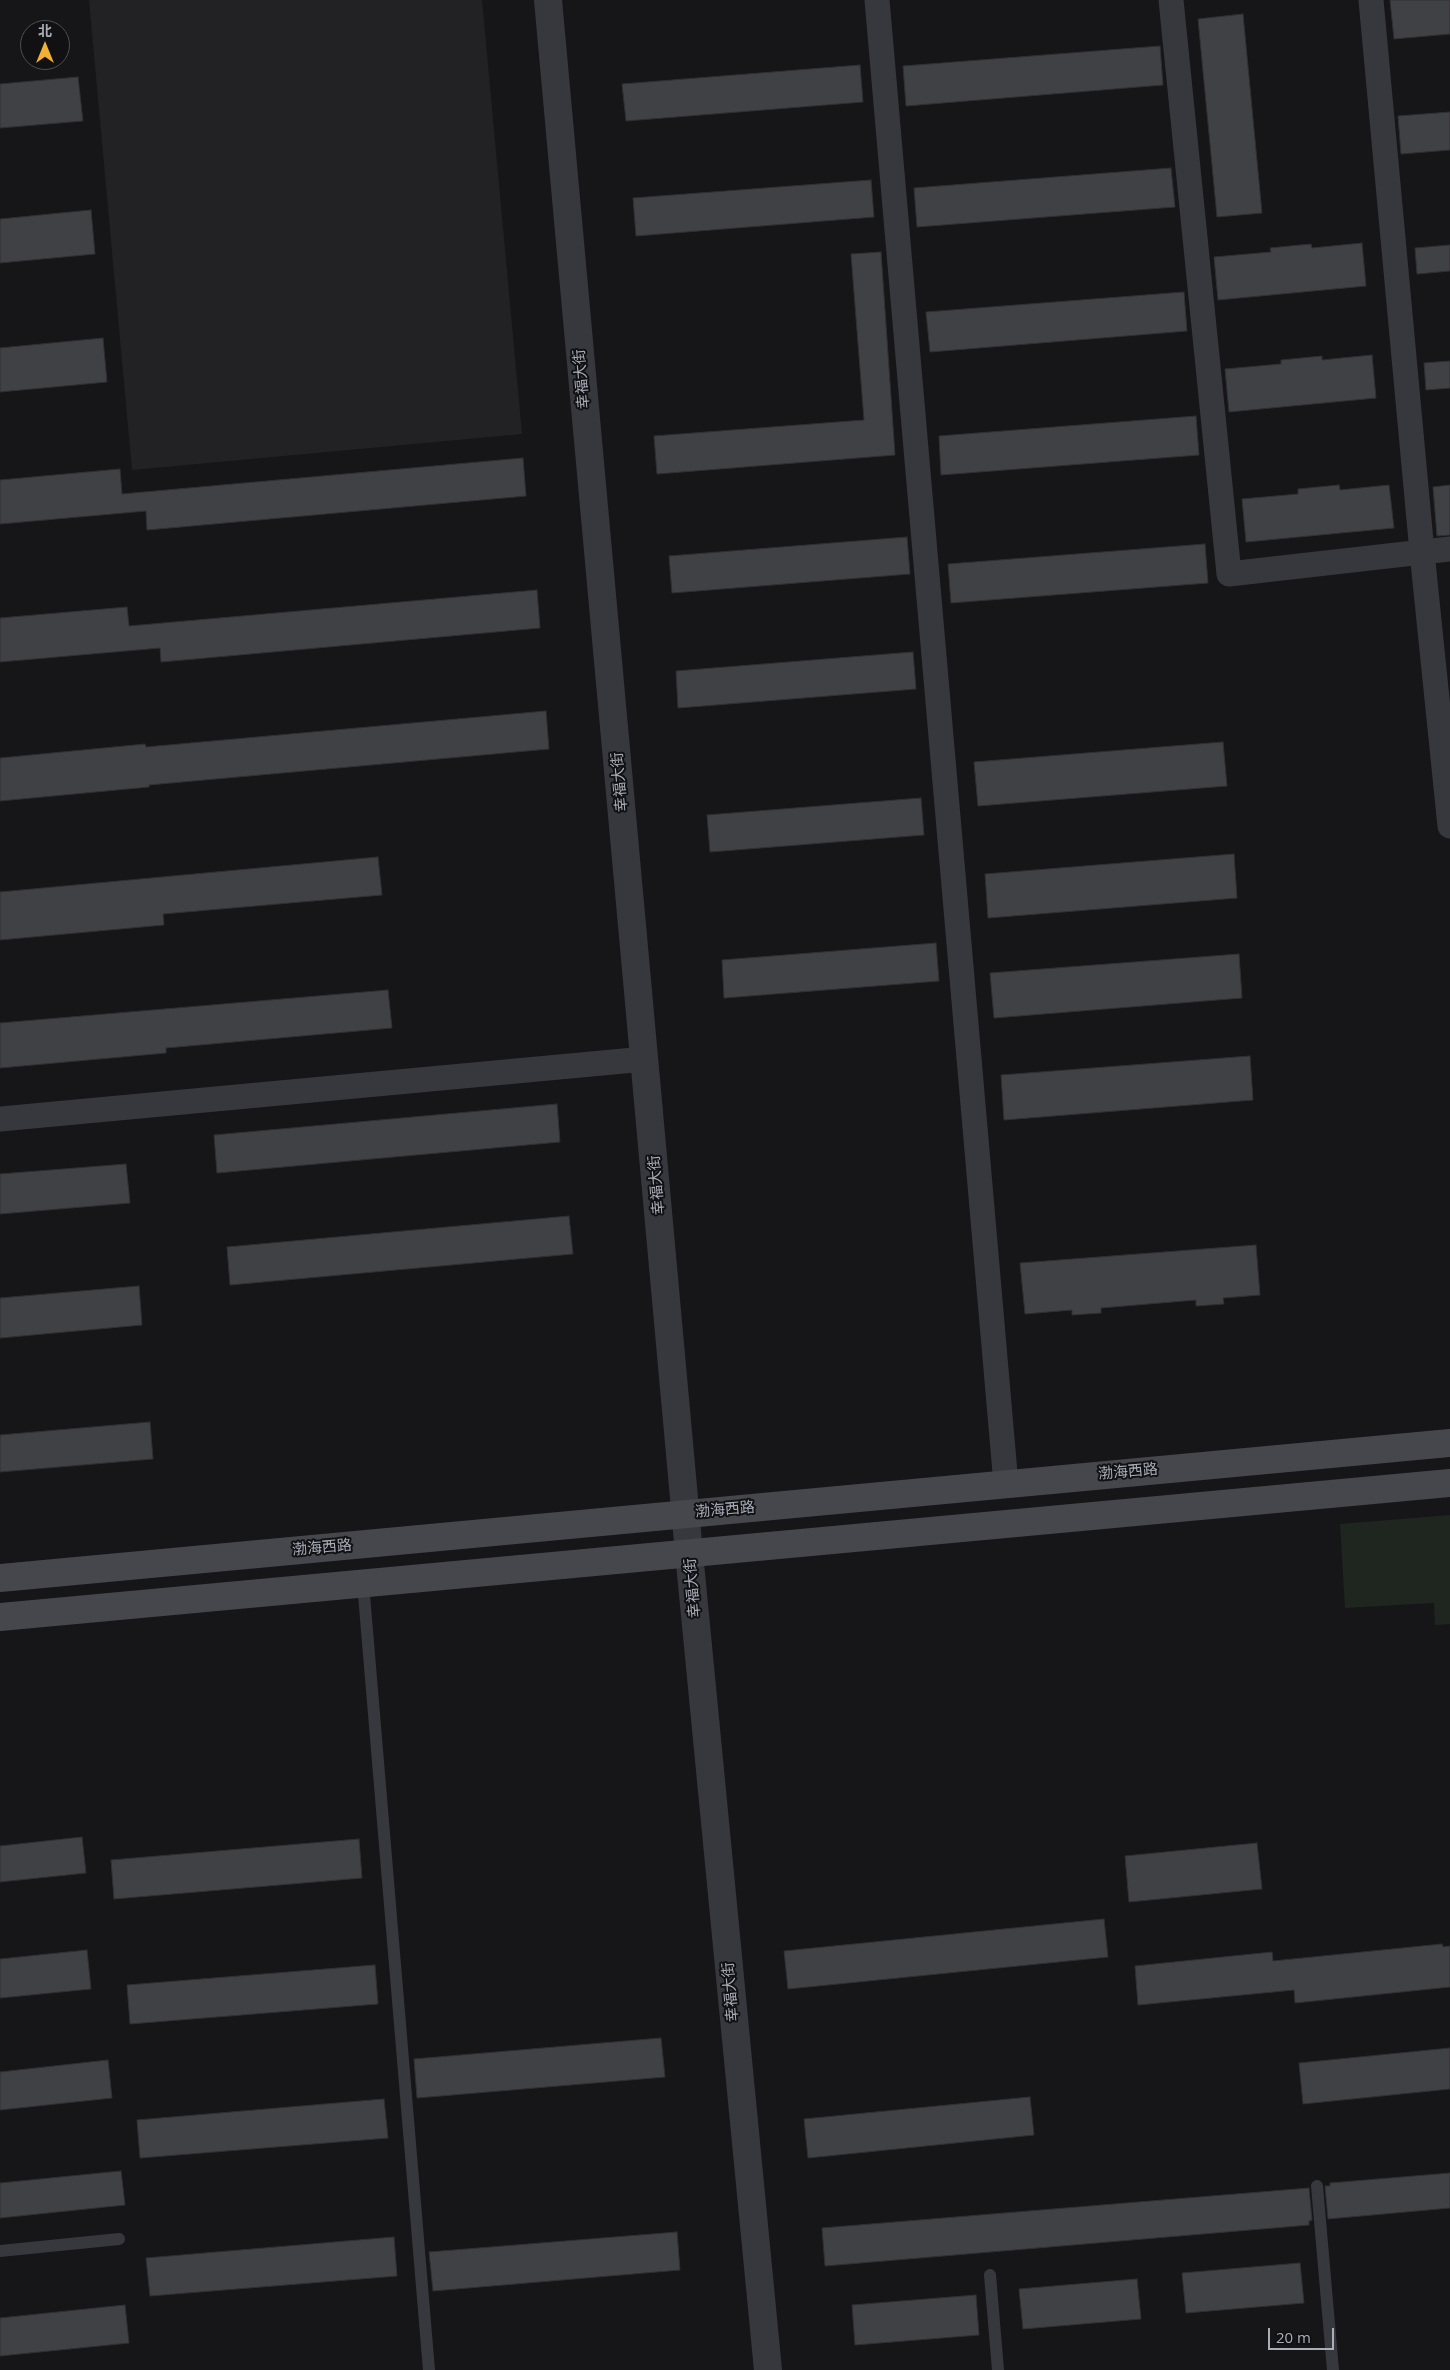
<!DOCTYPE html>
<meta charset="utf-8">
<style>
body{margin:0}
#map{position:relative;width:1450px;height:2370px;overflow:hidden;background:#161618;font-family:"Open Sans","Noto Sans SC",sans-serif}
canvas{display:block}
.north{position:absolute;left:20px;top:20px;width:50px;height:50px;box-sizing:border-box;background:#111113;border:1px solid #4d4f55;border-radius:50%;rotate:0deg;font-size:14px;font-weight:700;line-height:20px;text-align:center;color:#a8adb8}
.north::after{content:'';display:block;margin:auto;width:18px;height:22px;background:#f2b134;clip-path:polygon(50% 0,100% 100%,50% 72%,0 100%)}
.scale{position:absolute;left:1268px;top:2328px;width:66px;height:22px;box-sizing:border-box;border:2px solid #a8adb8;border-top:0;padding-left:6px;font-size:15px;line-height:18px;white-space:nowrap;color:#a8adb8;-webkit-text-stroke:4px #111113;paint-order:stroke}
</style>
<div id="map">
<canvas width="1450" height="2370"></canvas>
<div class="north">北</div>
<div class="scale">20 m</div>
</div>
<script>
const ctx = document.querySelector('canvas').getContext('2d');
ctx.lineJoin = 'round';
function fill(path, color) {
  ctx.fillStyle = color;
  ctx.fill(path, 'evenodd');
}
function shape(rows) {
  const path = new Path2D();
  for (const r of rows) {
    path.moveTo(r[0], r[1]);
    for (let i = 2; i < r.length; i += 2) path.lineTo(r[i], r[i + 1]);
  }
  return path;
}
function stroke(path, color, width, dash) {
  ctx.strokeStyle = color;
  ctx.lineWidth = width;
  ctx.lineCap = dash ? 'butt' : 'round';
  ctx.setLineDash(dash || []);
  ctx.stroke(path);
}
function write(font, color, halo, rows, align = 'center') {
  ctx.font = font + ' "Open Sans","Noto Sans SC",sans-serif';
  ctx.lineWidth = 4;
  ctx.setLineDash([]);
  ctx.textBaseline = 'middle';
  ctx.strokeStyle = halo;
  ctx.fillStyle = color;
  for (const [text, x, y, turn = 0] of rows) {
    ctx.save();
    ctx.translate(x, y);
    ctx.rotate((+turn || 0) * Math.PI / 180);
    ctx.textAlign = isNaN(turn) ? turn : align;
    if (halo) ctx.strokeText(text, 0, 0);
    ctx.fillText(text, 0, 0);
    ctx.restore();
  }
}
fill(shape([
 [89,0,482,0,522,434,132,470]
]), '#222225');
fill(shape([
 [1450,1515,1450,1624,1435,1625,1434,1603,1345,1608,1340,1524]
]), '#1e261f');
const building = shape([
 [1390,0,1450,0,1450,34,1394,39,1390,0],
 [1243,14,1262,213,1217,217,1198,19,1243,14],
 [1160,46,1163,85,906,106,903,66,1160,46],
 [860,65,863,102,626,121,622,84,860,65],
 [78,77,83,121,0,128,0,84,78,77],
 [1450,112,1450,150,1401,154,1398,116,1450,112],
 [1171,168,1175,207,917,227,914,188,1171,168],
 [871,180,874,217,636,236,633,198,871,180],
 [91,210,95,254,0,263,0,219,91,210],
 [1362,243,1366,286,1218,300,1214,257,1271,252,1270,248,1311,244,1312,248,1362,243],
 [1450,245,1450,271,1417,274,1415,248,1450,245],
 [881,252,895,455,657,474,654,436,864,420,851,254,881,252],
 [1184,292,1187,331,930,352,926,312,1184,292],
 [103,338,107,382,0,392,0,348,103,338],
 [1372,355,1376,398,1229,412,1225,369,1281,364,1281,360,1322,356,1322,360,1372,355],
 [1450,361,1450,388,1426,390,1424,363,1450,361],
 [1196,416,1199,455,941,475,939,436,1196,416],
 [523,458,526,496,147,530,146,511,0,524,0,480,120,469,122,494,523,458],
 [1339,485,1340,490,1389,485,1394,528,1246,542,1242,499,1298,494,1298,489,1339,485],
 [1450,485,1450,535,1437,536,1433,487,1450,485],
 [907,537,910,574,672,593,669,556,907,537],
 [1205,544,1208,583,951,603,948,564,1205,544],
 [537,590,540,628,161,662,160,648,0,662,0,618,127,607,129,626,537,590],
 [913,652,916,689,678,708,676,671,913,652],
 [546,711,549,749,149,785,149,787,0,801,0,758,145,744,146,747,546,711],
 [1223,742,1227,786,978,806,974,762,1223,742],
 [921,798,924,835,710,852,707,815,921,798],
 [1234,854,1237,898,988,918,985,874,1234,854],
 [378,857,382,895,163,914,164,925,0,940,0,892,378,857],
 [936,943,939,981,724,998,722,960,936,943],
 [1239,954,1242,998,994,1018,990,973,1239,954],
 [388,990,392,1028,166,1048,166,1053,0,1068,0,1023,388,990],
 [1250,1056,1253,1100,1004,1120,1001,1075,1250,1056],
 [557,1104,560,1142,217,1173,214,1135,557,1104],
 [126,1164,130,1203,0,1214,0,1174,126,1164],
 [569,1216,573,1254,230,1285,227,1247,569,1216],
 [1256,1245,1260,1295,1223,1298,1224,1304,1196,1306,1196,1300,1101,1308,1101,1313,1072,1315,1072,1310,1025,1314,1020,1263,1256,1245],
 [139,1286,142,1325,0,1338,0,1298,139,1286],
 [150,1422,153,1459,0,1472,0,1435,150,1422],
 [82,1837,86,1873,0,1882,0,1846,82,1837],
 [359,1839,362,1878,114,1899,111,1860,359,1839],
 [1257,1843,1262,1889,1129,1902,1125,1856,1257,1843],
 [1104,1919,1108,1957,788,1989,784,1951,1104,1919],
 [1442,1944,1443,1947,1450,1946,1450,1987,1295,2003,1294,1990,1138,2005,1135,1966,1272,1952,1273,1961,1442,1944],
 [87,1950,91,1989,0,1998,0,1959,87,1950],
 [375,1965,378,2004,130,2024,127,1985,375,1965],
 [661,2038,665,2077,417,2098,414,2059,661,2038],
 [1450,2048,1450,2089,1303,2104,1299,2063,1450,2048],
 [108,2060,112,2098,0,2110,0,2072,108,2060],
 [1030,2097,1034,2135,808,2158,804,2119,1030,2097],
 [384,2099,388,2138,140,2158,137,2120,384,2099],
 [121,2171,125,2205,0,2218,0,2183,121,2171],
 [1450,2173,1450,2208,1328,2219,1325,2186,1330,2186,1330,2183,1450,2173],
 [1309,2188,1312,2220,1309,2221,1309,2225,825,2266,822,2228,1309,2188],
 [677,2232,680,2270,433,2291,429,2252,677,2232],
 [394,2237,397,2276,150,2296,146,2258,394,2237],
 [1300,2263,1304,2303,1186,2313,1182,2273,1300,2263],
 [1137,2279,1141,2319,1023,2329,1019,2289,1137,2279],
 [976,2295,979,2335,855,2345,852,2305,976,2295],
 [125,2305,129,2343,0,2356,0,2318,125,2305]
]);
fill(building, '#404145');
stroke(building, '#303034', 1);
stroke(shape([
 [363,1583,429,2370],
 [1317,2186,1333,2370],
 [0,2251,119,2239],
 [990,2275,998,2370]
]), '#37383d', 12);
stroke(shape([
 [877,0,1006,1484],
 [1171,0,1229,574,1450,549],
 [1371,0,1422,552,1450,826],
 [0,1119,645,1059]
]), '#37383d', 25);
stroke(shape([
 [548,0,689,1553,768,2370]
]), '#37383d', 28);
stroke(shape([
 [0,1578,1450,1443],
 [0,1617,1450,1483]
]), '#45474d', 28);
write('15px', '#a8adb8', '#111113', [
 ["幸福大街",582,379,-95],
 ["幸福大街",620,782,-95],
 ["幸福大街",657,1185,-95],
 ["渤海西路",1128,1472,-5],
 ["渤海西路",725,1510,-5],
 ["渤海西路",322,1548,-5],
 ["幸福大街",693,1588,-95],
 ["幸福大街",731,1992,-95]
]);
</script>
